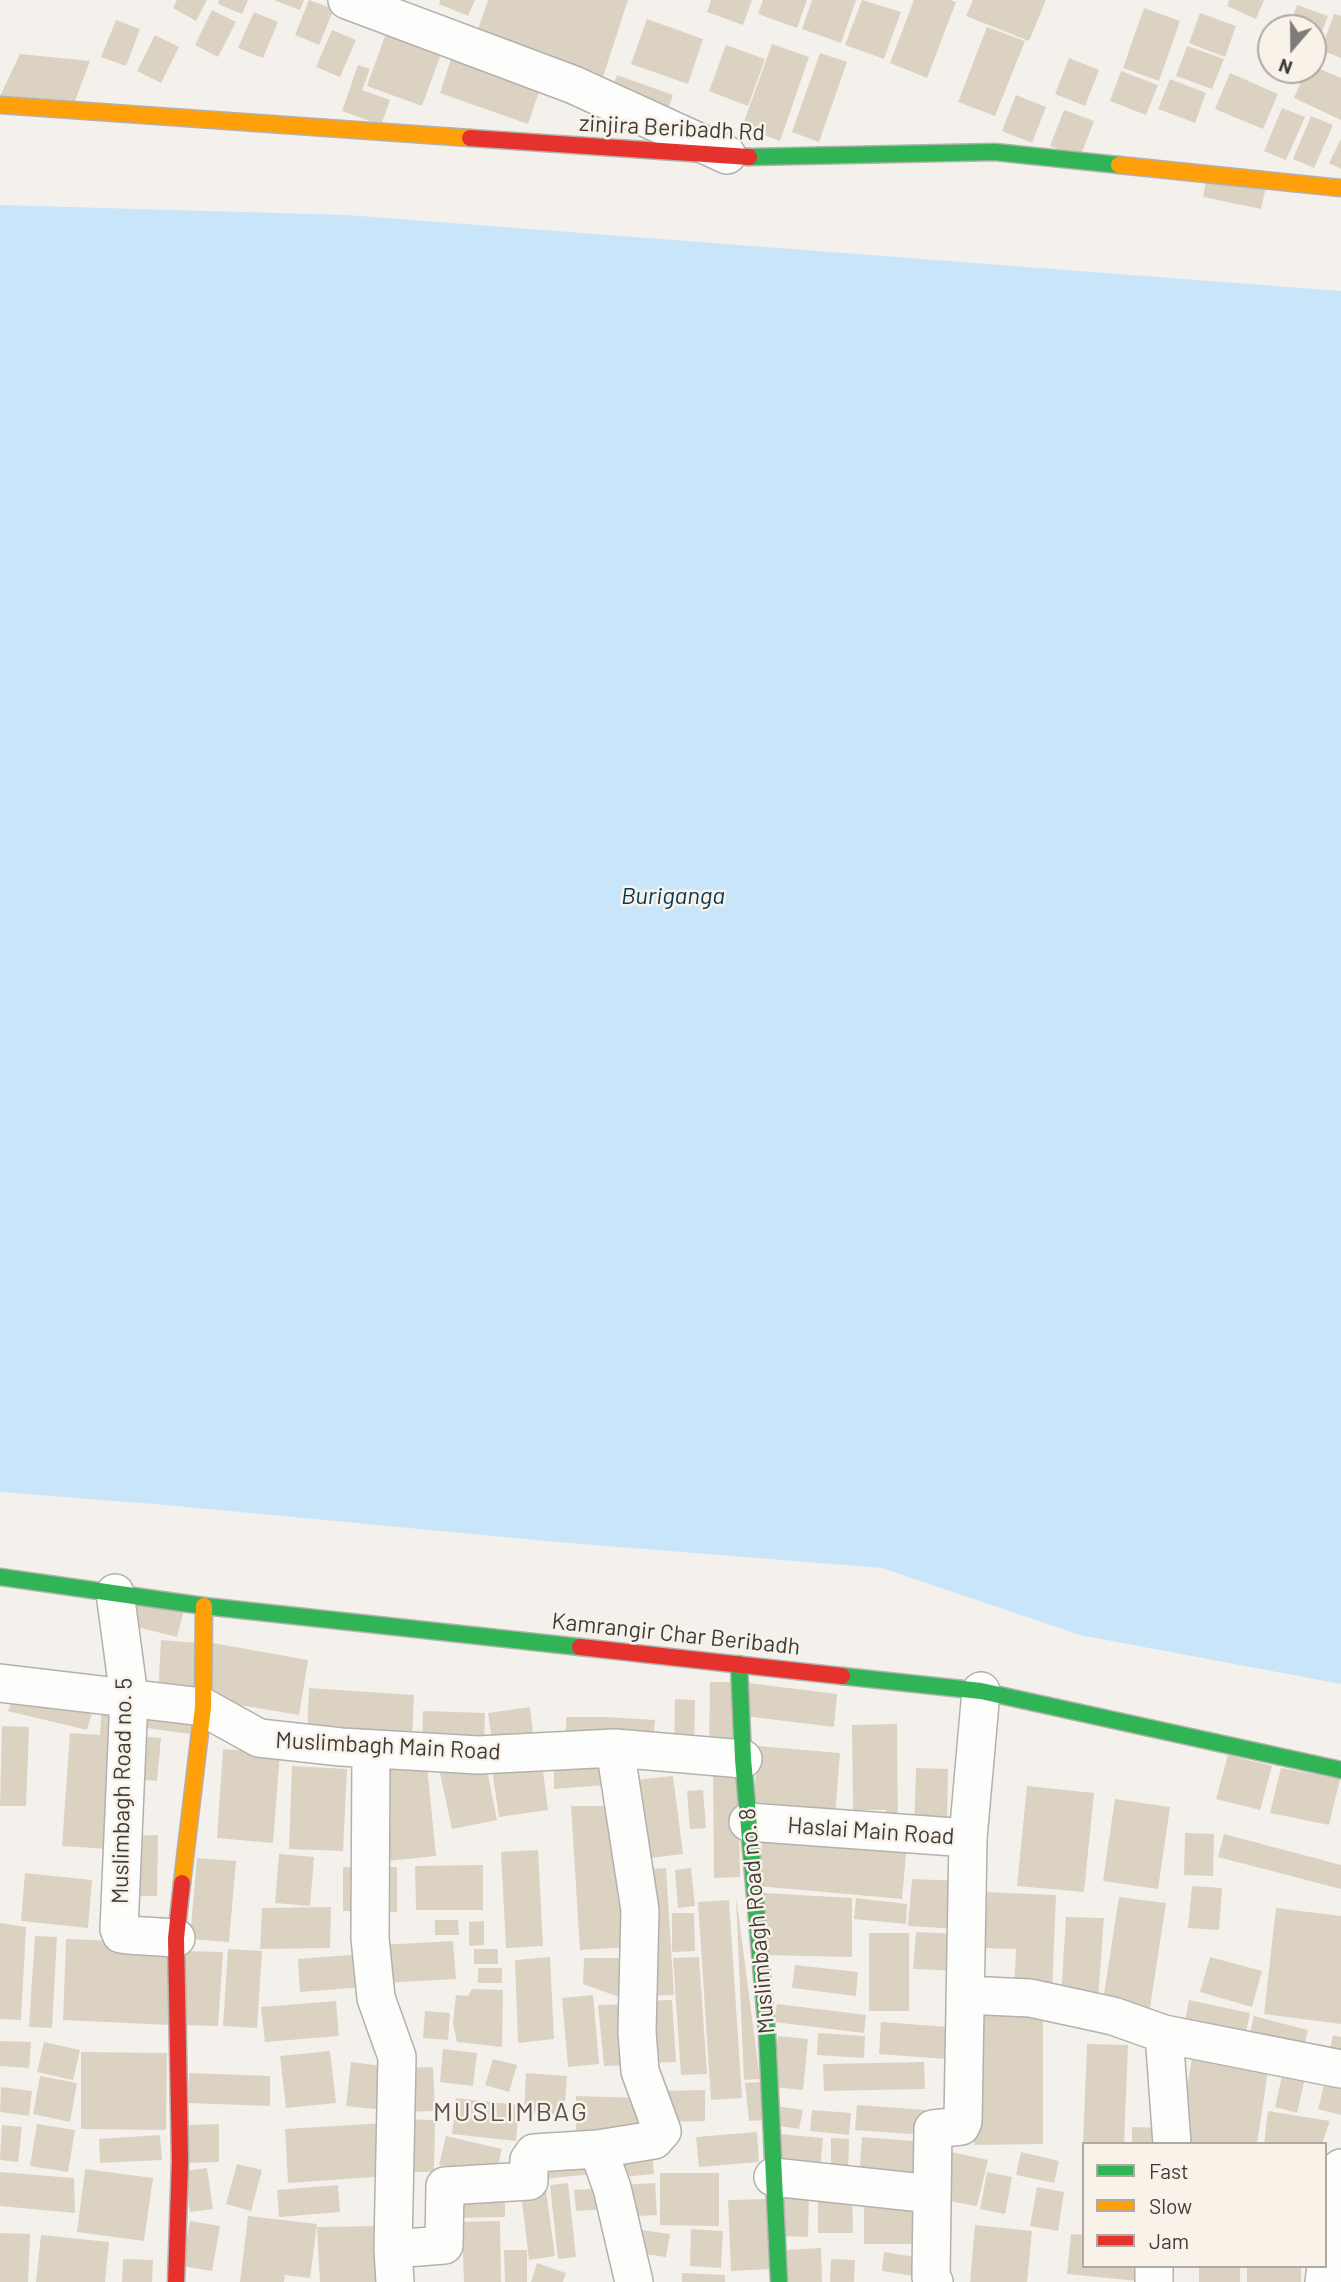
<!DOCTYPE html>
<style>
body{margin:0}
#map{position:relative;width:1341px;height:2282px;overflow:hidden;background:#f4f1ec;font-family:Barlow,sans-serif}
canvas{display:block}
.legend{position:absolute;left:1082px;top:2142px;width:245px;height:126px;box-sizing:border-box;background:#f8f2e9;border:2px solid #aea9a3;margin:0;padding:9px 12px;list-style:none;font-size:21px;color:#3f3c39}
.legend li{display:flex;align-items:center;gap:14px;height:35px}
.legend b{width:35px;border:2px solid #aea9a3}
.north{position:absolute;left:1257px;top:14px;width:70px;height:70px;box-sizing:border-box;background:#f8f2e9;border:2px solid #aea9a3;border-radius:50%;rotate:200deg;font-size:19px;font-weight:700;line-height:28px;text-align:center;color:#3f3c39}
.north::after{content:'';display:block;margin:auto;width:24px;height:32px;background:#7e7b78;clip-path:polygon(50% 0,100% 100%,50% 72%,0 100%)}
</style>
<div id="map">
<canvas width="1341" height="2282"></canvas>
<ul class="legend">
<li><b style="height:9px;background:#30b455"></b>Fast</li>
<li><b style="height:9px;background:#ff9f0a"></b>Slow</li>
<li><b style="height:9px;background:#e5322d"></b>Jam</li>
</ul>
<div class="north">N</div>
</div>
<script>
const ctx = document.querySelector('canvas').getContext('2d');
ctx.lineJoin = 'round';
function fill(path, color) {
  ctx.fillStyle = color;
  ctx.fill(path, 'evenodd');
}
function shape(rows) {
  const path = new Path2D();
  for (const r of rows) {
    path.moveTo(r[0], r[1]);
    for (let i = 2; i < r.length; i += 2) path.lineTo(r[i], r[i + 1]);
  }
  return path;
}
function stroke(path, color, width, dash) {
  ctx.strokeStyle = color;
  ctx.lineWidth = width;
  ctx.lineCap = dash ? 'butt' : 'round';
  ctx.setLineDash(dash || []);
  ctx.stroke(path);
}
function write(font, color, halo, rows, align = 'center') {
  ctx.font = font + ' Barlow,sans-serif';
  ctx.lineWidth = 5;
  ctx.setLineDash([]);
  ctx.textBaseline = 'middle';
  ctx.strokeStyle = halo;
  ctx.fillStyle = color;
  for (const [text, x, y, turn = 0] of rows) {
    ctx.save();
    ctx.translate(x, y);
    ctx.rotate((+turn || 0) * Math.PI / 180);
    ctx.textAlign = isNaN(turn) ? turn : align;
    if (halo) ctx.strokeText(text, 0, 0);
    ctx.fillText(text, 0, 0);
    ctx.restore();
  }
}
fill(shape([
 [0,205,347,215,1341,291,1341,1684,1080,1635,882,1568,557,1542,166,1505,0,1492]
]), '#c9e5f9');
fill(shape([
 [177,0,207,0,196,21,173,8],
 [219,0,248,0,242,14,218,4],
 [274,0,304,0,300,10],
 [309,0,334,9,319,45,295,35],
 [440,0,475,0,468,16,439,4],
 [488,0,628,0,601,83,474,41],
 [711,0,752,0,743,25,707,12],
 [763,0,807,0,797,28,758,14],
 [812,0,856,0,841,43,802,29],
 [862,0,901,12,884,59,845,45],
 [914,0,950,0,956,2,927,78,890,63],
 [973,0,1046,0,1029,41,966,16],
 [1229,0,1264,0,1256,19,1227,6],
 [1297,5,1328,16,1313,55,1313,28,1289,28],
 [1144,8,1180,21,1159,81,1123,68],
 [212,10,236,22,218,57,195,45],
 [254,12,278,22,263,58,238,48],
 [1200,13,1236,26,1225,57,1189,43],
 [1334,14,1341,16,1341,58,1321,50],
 [647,19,703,39,688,84,631,64],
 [116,20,140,29,126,66,101,57],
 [987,27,1025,41,995,116,958,102],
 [332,30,356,40,340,77,316,67],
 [387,30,442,51,422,106,367,86],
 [155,35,179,47,161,83,137,71],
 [772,44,809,57,780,141,742,127],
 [726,45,765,59,748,106,709,91],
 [1187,46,1224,59,1212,89,1176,76],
 [820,53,847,62,819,142,792,132],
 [20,54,90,61,75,101,0,96],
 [452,56,541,86,528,124,440,93],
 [1069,58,1099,70,1085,106,1055,94],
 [358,65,370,69,362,90,390,100,381,125,342,111],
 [1313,66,1341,78,1341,120,1294,98,1306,70,1313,70],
 [1121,71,1158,85,1146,115,1110,101],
 [1230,73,1278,94,1263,129,1215,109],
 [617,75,673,95,658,139,601,119],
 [1170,79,1206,93,1195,123,1158,109],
 [1016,95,1046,107,1032,143,1002,131],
 [1282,108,1305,117,1286,160,1264,151],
 [1064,110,1094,121,1080,157,1050,146],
 [1311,116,1333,125,1314,168,1293,159],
 [1341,139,1341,169,1329,163],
 [1209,166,1268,178,1261,209,1203,197],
 [132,1598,184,1610,177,1637,125,1624],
 [161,1640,197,1643,195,1699,158,1696],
 [213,1643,308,1660,299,1715,204,1699],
 [710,1682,735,1682,734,1753,709,1753],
 [748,1683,837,1694,834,1727,744,1716],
 [19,1686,95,1703,87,1730,8,1711],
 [309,1688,414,1695,412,1740,307,1733],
 [675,1699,695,1700,694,1750,674,1749],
 [102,1704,120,1706,109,1849,62,1846,70,1733,100,1735],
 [137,1704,193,1712,190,1734,133,1726],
 [530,1707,533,1734,492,1740,488,1713],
 [423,1711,485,1713,484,1748,422,1746],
 [566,1717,606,1717,655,1720,652,1752,566,1746],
 [897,1724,898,1829,886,1829,886,1810,853,1810,852,1725],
 [2,1726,29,1727,26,1806,0,1806],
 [137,1736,161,1738,157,1781,132,1779],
 [758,1746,840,1753,835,1818,753,1811],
 [223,1749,280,1753,273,1843,217,1838],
 [541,1755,548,1810,499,1817,491,1762],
 [606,1755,606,1785,554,1789,554,1758],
 [1228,1755,1272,1766,1260,1810,1216,1799],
 [426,1756,436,1856,388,1861,378,1761],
 [485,1760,497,1820,452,1829,439,1769],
 [713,1763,738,1763,740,1877,714,1878],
 [292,1766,347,1769,343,1851,289,1849],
 [916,1768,948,1769,947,1832,914,1831],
 [1281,1768,1340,1779,1329,1825,1270,1813],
 [673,1776,683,1854,642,1859,633,1780],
 [1027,1786,1094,1793,1084,1892,1017,1886],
 [703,1790,706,1828,690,1829,687,1791],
 [1115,1799,1170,1807,1158,1889,1103,1881],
 [571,1806,617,1806,629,1947,580,1950],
 [763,1830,907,1843,902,1899,758,1886],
 [1185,1833,1214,1834,1213,1876,1184,1875],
 [1224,1834,1341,1865,1341,1889,1218,1857],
 [158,1835,157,1896,133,1896,132,1836],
 [538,1850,543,1946,506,1948,501,1852],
 [279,1854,314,1857,310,1906,275,1903],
 [197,1858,236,1861,229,1942,190,1939],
 [483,1865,483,1910,416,1910,415,1866],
 [343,1867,397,1867,397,1912,343,1911],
 [666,1868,674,1995,647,1996,639,1870],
 [691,1868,695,1906,678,1908,675,1870],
 [25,1873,92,1880,88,1928,21,1921],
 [912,1879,963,1881,959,1929,908,1926],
 [1192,1886,1222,1888,1219,1930,1188,1928],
 [983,1892,1056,1895,1052,1995,1014,1993,1016,1949,981,1948],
 [764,1893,852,1898,852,1957,764,1955],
 [736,1896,760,2079,744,2080],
 [1119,1897,1166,1903,1150,2008,1103,2001],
 [856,1898,907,1904,906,1924,854,1919],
 [729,1900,742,2098,711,2100,698,1902],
 [331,1907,330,1948,260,1949,262,1908],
 [1276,1908,1341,1916,1341,2024,1264,2014],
 [672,1913,694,1913,695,1951,672,1952],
 [1066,1917,1104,1918,1098,1998,1061,1997],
 [435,1920,458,1920,459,1935,435,1935],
 [484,1921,484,1945,469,1946,469,1922],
 [0,1923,26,1927,21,2020,0,2019],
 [916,1932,963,1934,960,1971,913,1969],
 [869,1933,909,1933,909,2011,869,2011],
 [35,1936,57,1937,52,2028,29,2027],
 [66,1939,172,1943,169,2025,63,2020],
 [453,1941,456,1979,382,1983,380,1945],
 [228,1949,262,1951,257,2028,223,2026],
 [474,1949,498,1949,498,1964,474,1964],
 [184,1951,223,1952,218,2026,178,2025],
 [362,1954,365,1987,300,1992,298,1959],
 [550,1957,554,2039,518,2043,515,1960],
 [699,1957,707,2074,681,2075,673,1958],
 [1210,1957,1262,1971,1252,2007,1200,1992],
 [584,1958,632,1958,630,2001,583,1984],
 [795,1965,858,1972,856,1996,792,1988],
 [478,1968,502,1968,502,1983,478,1983],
 [472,1989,503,1990,502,2047,457,2042,453,2023,456,1995,468,1996],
 [593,1995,599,2064,568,2067,562,1998],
 [672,2000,676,2062,644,2063,641,2001],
 [1189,2000,1250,2013,1245,2038,1184,2025],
 [336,2001,339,2036,265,2042,261,2007],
 [630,2004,636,2065,604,2066,598,2005],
 [777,2004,866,2015,864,2033,774,2022],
 [974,2009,1043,2009,1043,2144,974,2145],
 [425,2011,450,2013,448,2040,423,2038],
 [1254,2016,1308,2030,1303,2051,1249,2037],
 [881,2022,948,2027,945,2059,879,2054],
 [818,2033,865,2036,864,2058,817,2055],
 [1333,2035,1341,2037,1341,2057,1329,2055],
 [778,2036,808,2039,803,2090,773,2087],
 [0,2041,31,2042,29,2068,0,2066],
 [44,2042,80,2050,73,2080,37,2072],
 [1087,2044,1128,2045,1124,2144,1083,2144],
 [1194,2046,1270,2058,1257,2144,1178,2144],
 [443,2049,477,2053,473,2086,440,2082],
 [330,2051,336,2103,286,2108,280,2056],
 [81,2052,167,2053,166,2130,81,2129],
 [493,2059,517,2065,509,2092,485,2085],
 [351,2062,390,2067,385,2110,346,2106],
 [924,2062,925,2089,824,2091,823,2064],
 [1285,2063,1307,2069,1297,2113,1275,2107],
 [433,2067,435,2111,403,2112,401,2068],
 [1328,2070,1341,2074,1341,2115,1318,2109],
 [189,2073,270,2076,270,2106,188,2103],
 [526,2073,567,2076,564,2115,524,2112],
 [40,2076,77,2083,70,2122,33,2114],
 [762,2082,765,2120,749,2121,745,2083],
 [1,2087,32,2091,29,2116,0,2112],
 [705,2090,705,2121,661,2122,661,2091],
 [576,2096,645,2098,644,2137,576,2135],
 [456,2098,519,2105,516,2141,452,2134],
 [857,2105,926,2110,925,2135,855,2130],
 [776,2106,803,2110,799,2129,773,2125],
 [812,2110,851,2113,849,2135,810,2131],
 [1268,2111,1330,2121,1322,2144,1264,2144],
 [400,2119,435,2120,434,2172,400,2172],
 [385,2123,389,2176,288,2183,285,2129],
 [37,2124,75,2130,68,2172,30,2166],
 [219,2124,219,2162,186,2163,186,2125],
 [2,2125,22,2127,18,2162,0,2160],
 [1132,2127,1161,2128,1161,2144,1132,2144],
 [757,2132,759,2162,699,2167,696,2137],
 [780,2134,823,2138,820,2170,777,2166],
 [160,2135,162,2160,100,2163,99,2139],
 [446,2136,502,2149,495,2178,439,2165],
 [862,2137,926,2142,923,2184,859,2179],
 [831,2138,849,2139,848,2175,831,2175],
 [652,2150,654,2174,612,2178,610,2154],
 [947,2151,988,2160,977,2206,937,2199],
 [1021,2152,1059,2161,1054,2183,1016,2175],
 [591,2156,593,2174,534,2180,532,2161],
 [237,2164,262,2170,251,2211,226,2204],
 [207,2168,213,2209,190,2212,184,2171],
 [85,2169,153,2178,144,2241,77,2232],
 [0,2172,74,2178,75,2213,0,2206],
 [987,2172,1012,2177,1005,2214,980,2209],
 [660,2173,719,2173,719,2226,660,2225],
 [568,2183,576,2257,558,2259,550,2185],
 [655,2183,657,2215,621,2217,620,2185],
 [338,2185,340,2212,279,2217,277,2190],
 [1037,2187,1064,2192,1058,2231,1030,2226],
 [608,2188,609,2209,576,2211,574,2190],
 [781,2188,809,2189,808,2237,780,2236],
 [852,2188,853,2233,818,2233,818,2189],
 [505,2190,505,2217,451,2218,451,2191],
 [546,2190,555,2256,529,2260,521,2193],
 [767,2199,770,2269,731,2271,728,2200],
 [864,2203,919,2207,915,2244,864,2244],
 [248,2216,317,2224,310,2278,285,2275,284,2282,240,2282],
 [190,2221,220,2226,212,2271,182,2266],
 [500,2221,501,2282,464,2282,462,2222],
 [975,2225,1032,2231,1027,2282,970,2282],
 [380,2226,382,2282,320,2282,317,2227],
 [691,2229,723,2231,721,2268,690,2266],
 [641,2230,670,2234,666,2257,637,2253],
 [0,2233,30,2234,28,2282,0,2282],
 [1071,2234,1084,2235,1084,2266,1139,2266,1138,2281,1067,2274],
 [41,2235,109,2242,105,2282,36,2282],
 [821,2248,822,2282,786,2282,785,2250],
 [504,2250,527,2250,527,2282,505,2282],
 [884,2252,928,2259,926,2278,882,2271],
 [123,2259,153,2260,152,2282,122,2282],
 [831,2259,855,2260,854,2282,830,2282],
 [537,2263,566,2273,563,2282,531,2282],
 [1199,2266,1240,2266,1240,2282,1199,2282],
 [1247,2266,1301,2266,1301,2282,1247,2282],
 [682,2273,725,2275,725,2282,682,2282]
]), '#dcd2c2');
const street = shape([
 [347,0,574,85,727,155],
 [115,1593,129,1697,119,1929,121,1934,128,1935,176,1938],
 [0,1683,203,1707,259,1738,341,1747,478,1755,615,1748,743,1759],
 [615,1748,640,1910,637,2032,640,2071,662,2131,654,2140,598,2149,612,2188,634,2282],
 [371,1749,370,1938,376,1998,397,2057,393,2249,395,2282],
 [748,1822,968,1838],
 [965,1995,1030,1998,1113,2016,1164,2034,1341,2069],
 [1164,2034,1172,2144],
 [773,2177,932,2194],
 [393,2249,444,2245,445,2186,529,2181,529,2160,534,2153,598,2149],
 [1154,2266,1154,2282],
 [934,2282,931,2277,933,2129,961,2126,963,2121,968,1838,981,1691],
 [1324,2282,1334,2201,1341,2168]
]);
const fast = shape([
 [749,157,995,152,1119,165],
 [0,1577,204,1606,580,1647],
 [739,1664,743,1759,767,2033,779,2282],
 [842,1676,981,1691,1341,1770]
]);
const slow = shape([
 [0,105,470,138],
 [1119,165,1341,188],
 [182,1883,203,1707,204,1606]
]);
const jam = shape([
 [470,138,749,157],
 [580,1647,842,1676],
 [176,2282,180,2161,176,1938,182,1883]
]);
stroke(street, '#b3b1ad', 40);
stroke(fast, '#b3b1ad', 19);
stroke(slow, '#b3b1ad', 19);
stroke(jam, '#b3b1ad', 19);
stroke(street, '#fdfdfc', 37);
stroke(fast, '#30b455', 16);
stroke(slow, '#ff9f0a', 16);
stroke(jam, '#e5322d', 16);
write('23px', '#3f3c39', '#f8f2e9', [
 ["zinjira Beribadh Rd",672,128,3],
 ["Kamrangir Char Beribadh",676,1634,6],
 ["Muslimbagh Main Road",388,1746,3],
 ["Muslimbagh Road no. 5",122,1791,-89],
 ["Haslai Main Road",871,1831,4],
 ["Muslimbagh Road no. 8",757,1921,-95]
]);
write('italic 24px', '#003959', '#f8f2e9', [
 ["Buriganga",673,896]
]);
ctx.letterSpacing = '2px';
write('26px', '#59544d', '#f8f2e9', [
 ["MUSLIMBAG",511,2112]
]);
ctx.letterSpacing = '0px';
</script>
